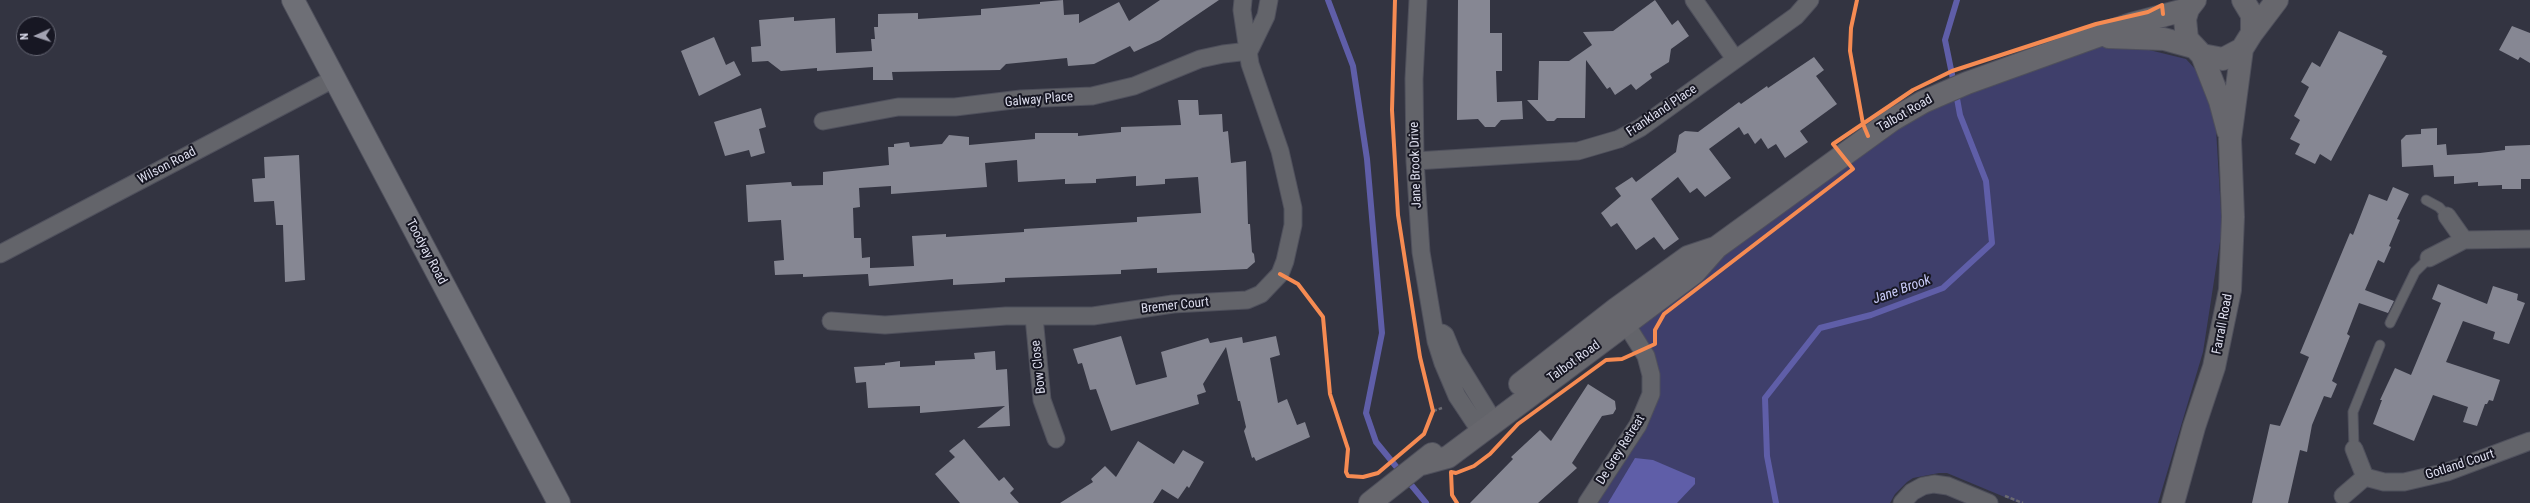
<!DOCTYPE html>
<style>
body{margin:0}
#map{position:relative;width:2530px;height:503px;overflow:hidden;background:#333441;font-family:"Roboto Condensed",sans-serif}
canvas{display:block}
.north{position:absolute;left:16px;top:16px;width:40px;height:40px;box-sizing:border-box;background:#171723;border:1px solid #666774;border-radius:50%;rotate:267deg;font-size:11px;font-weight:700;line-height:16px;text-align:center;color:#dddeee}
.north::after{content:'';display:block;margin:auto;width:14px;height:18px;background:#a2a2b1;clip-path:polygon(50% 0,100% 100%,50% 72%,0 100%)}
</style>
<div id="map">
<canvas width="2530" height="503"></canvas>
<div class="north">N</div>
</div>
<script>
const ctx = document.querySelector('canvas').getContext('2d');
ctx.lineJoin = 'round';
function fill(path, color) {
  ctx.fillStyle = color;
  ctx.fill(path, 'evenodd');
}
function shape(rows) {
  const path = new Path2D();
  for (const r of rows) {
    path.moveTo(r[0], r[1]);
    for (let i = 2; i < r.length; i += 2) path.lineTo(r[i], r[i + 1]);
  }
  return path;
}
function stroke(path, color, width, dash) {
  ctx.strokeStyle = color;
  ctx.lineWidth = width;
  ctx.lineCap = dash ? 'butt' : 'round';
  ctx.setLineDash(dash || []);
  ctx.stroke(path);
}
function write(font, color, halo, rows, align = 'center') {
  ctx.font = font + ' "Roboto Condensed",sans-serif';
  ctx.lineWidth = 4;
  ctx.setLineDash([]);
  ctx.textBaseline = 'middle';
  ctx.strokeStyle = halo;
  ctx.fillStyle = color;
  for (const [text, x, y, turn = 0] of rows) {
    ctx.save();
    ctx.translate(x, y);
    ctx.rotate((+turn || 0) * Math.PI / 180);
    ctx.textAlign = isNaN(turn) ? turn : align;
    if (halo) ctx.strokeText(text, 0, 0);
    ctx.fillText(text, 0, 0);
    ctx.restore();
  }
}
fill(shape([
 [2096,37,2186,59,2196,70,2209,91,2216,129,2222,229,2203,352,2158,503,2019,503,1947,473,1939,473,1913,478,1907,482,1895,494,1890,503,1587,503,1651,394,1626,324,1868,136]
]), '#3f3f6b');
fill(shape([
 [1635,458,1653,460,1695,478,1695,484,1677,503,1608,503]
]), '#5f5ea8');
stroke(shape([
 [1328,0,1353,66,1367,159,1382,333,1366,413,1376,442,1426,503],
 [1954,84,1945,40,1957,0],
 [1776,503,1767,456,1765,398,1820,328,1871,315,1943,288,1992,243,1986,181,1960,115,1956,93]
]), '#5f5ea8', 6);
fill(shape([
 [1063,0,1064,15,1079,14,1079,23,1119,2,1129,21,1160,0,1219,0,1160,40,1134,52,1130,46,1094,64,1068,66,1067,58,1006,64,1000,70,892,72,893,80,873,80,873,67,817,71,817,68,781,71,768,61,752,62,751,47,761,46,759,20,794,17,794,21,835,18,836,53,872,51,871,39,875,39,874,27,878,27,878,14,918,13,918,19,981,15,981,9,1040,4,1040,2],
 [1458,0,1490,0,1490,33,1502,33,1502,71,1496,71,1497,102,1522,101,1523,119,1501,120,1495,127,1485,127,1478,119,1457,120],
 [1655,0,1672,25,1678,20,1689,36,1671,49,1669,62,1650,74,1652,78,1636,90,1631,84,1615,95,1610,87,1607,89,1586,60,1585,118,1557,118,1554,121,1547,121,1527,100,1538,100,1539,61,1569,61,1592,45,1583,32,1613,31],
 [2512,26,2530,33,2530,63,2520,57,2518,60,2499,50],
 [2339,31,2383,51,2382,54,2387,56,2331,161,2320,154,2315,164,2295,154,2300,144,2290,139,2300,120,2294,116,2309,87,2301,82,2312,62,2320,67],
 [714,37,726,65,734,61,741,75,699,96,681,51],
 [1814,57,1824,70,1816,76,1837,104,1800,131,1808,142,1785,158,1776,144,1768,149,1761,138,1755,144,1748,133,1744,135,1739,127,1709,149,1731,178,1705,197,1697,188,1690,193,1678,177,1651,199,1679,239,1664,250,1654,237,1636,250,1617,223,1611,227,1601,213,1621,196,1615,188,1632,177,1636,182,1676,152,1679,135,1685,131,1698,132,1739,102,1741,104,1767,86,1768,88],
 [1178,100,1198,100,1199,115,1222,114,1223,132,1228,131,1231,163,1246,161,1248,224,1250,224,1252,252,1254,254,1255,262,1247,269,1157,273,1157,268,1121,270,1121,274,1005,278,1005,282,991,283,953,285,953,279,869,286,868,274,803,277,803,274,775,275,774,261,784,260,781,220,748,222,746,185,791,182,792,186,823,185,823,172,889,165,888,147,894,147,894,144,909,142,910,147,942,144,949,135,969,137,969,145,1035,139,1035,133,1078,133,1078,136,1121,132,1121,127,1181,125],
 [1017,160,1018,182,1065,179,1065,184,1096,183,1096,179,1136,176,1136,186,1165,184,1165,179,1198,177,1201,213,1137,217,1137,222,1024,229,1024,232,946,237,946,234,912,236,914,266,870,268,870,257,862,258,861,238,854,238,853,208,860,207,859,188,891,186,891,194,987,187,985,163],
 [761,108,766,127,759,129,765,153,751,157,749,150,725,156,714,122],
 [2437,128,2437,145,2446,144,2447,155,2480,153,2505,150,2505,146,2530,145,2530,179,2521,179,2521,189,2502,189,2502,185,2478,186,2478,182,2454,184,2454,176,2434,177,2433,165,2402,167,2401,140,2406,135,2421,134,2421,129],
 [299,155,305,280,285,282,283,225,276,225,274,201,254,202,252,179,265,178,264,157],
 [2393,187,2409,194,2397,219,2400,220,2389,246,2391,247,2384,263,2378,260,2365,290,2394,301,2388,313,2359,303,2347,334,2350,336,2332,381,2337,384,2331,398,2324,396,2312,425,2307,452,2300,450,2288,503,2252,503,2270,424,2280,426,2309,357,2300,353,2350,233,2353,235,2369,194,2387,201],
 [2438,284,2487,304,2493,286,2518,294,2517,300,2525,303,2509,344,2493,339,2495,332,2463,321,2446,362,2500,380,2493,401,2489,400,2487,404,2485,404,2477,426,2463,422,2468,407,2433,395,2414,441,2373,424,2382,400,2380,400,2395,368,2411,375,2441,303,2432,299],
 [1121,336,1136,385,1167,377,1161,352,1208,338,1210,343,1242,337,1243,343,1276,336,1280,355,1270,358,1278,403,1287,399,1297,425,1305,422,1310,437,1256,461,1254,457,1252,458,1244,431,1246,427,1240,401,1238,401,1226,347,1203,384,1206,392,1197,395,1199,404,1111,431,1096,389,1090,390,1082,363,1078,364,1073,349],
 [995,351,996,370,1007,369,1010,426,977,428,1005,406,920,413,920,406,868,408,866,382,856,383,854,367,885,365,885,363,900,361,900,367,935,365,935,361,975,359,974,353],
 [1588,384,1615,401,1616,409,1613,414,1602,416,1572,463,1577,468,1538,503,1470,503,1513,459,1511,457,1540,430,1551,441],
 [964,439,999,481,1004,477,1014,489,1010,493,1019,503,960,503,935,474,955,457,949,451],
 [1138,441,1174,464,1183,450,1204,462,1189,488,1187,486,1178,499,1162,489,1153,503,1060,503,1093,482,1091,479,1105,466,1116,477]
]), '#868793');
const service = shape([
 [2426,200,2439,207,2447,216],
 [2390,323,2415,272,2429,258],
 [2354,449,2353,412,2380,345]
]);
const minor = shape([
 [1418,0,1414,79,1415,161,1421,252,1436,341,1443,363,1457,396,1481,432],
 [1694,0,1735,59],
 [1249,51,1266,16,1269,0],
 [823,121,898,107,955,107,1021,99,1092,96,1134,86,1200,59,1223,54,1249,51],
 [1415,161,1578,151,1619,139,1640,128,1796,16,1810,0],
 [2447,216,2464,240],
 [0,254,335,78],
 [2429,258,2464,240,2530,239],
 [1034,317,1042,400,1056,439],
 [831,321,885,325,1006,316,1093,316,1173,304,1247,300,1261,294,1280,274,1285,261,1293,225,1293,208,1280,151,1250,64,1242,10,1243,0],
 [1442,333,1445,335,1454,357,1494,422],
 [2365,477,2384,482,2404,482,2447,472,2530,441],
 [2343,496,2365,477,2354,449],
 [1587,503,1638,425,1651,394,1651,375,1646,356,1619,313],
 [1902,503,1912,492,1923,486,1934,484,1948,486,1989,503]
]);
const secondary = shape([
 [2195,0,2188,9,2185,19,2187,39,2202,55,2223,59,2242,49,2252,33,2252,15,2243,0],
 [2252,33,2277,0],
 [2109,37,2164,39,2193,47],
 [2202,55,2220,101,2228,131],
 [1520,384,1616,309,1688,257,1715,248],
 [1422,464,1448,457,1694,273,1717,247,1892,120,1923,102,1967,83,2131,24,2188,9],
 [1370,503,1432,454],
 [2173,503,2194,427,2214,367,2230,290,2233,217,2230,139,2242,49]
]);
const primary = shape([
 [293,0,559,503]
]);
stroke(service, '#4f505c', 11);
stroke(minor, '#4f505c', 19);
stroke(secondary, '#4f505c', 24);
stroke(primary, '#4f505c', 24);
stroke(shape([
 [1433,411,1442,408],
 [2005,496,2023,503]
]), '#6a6a71', 2.5, [4, 2]);
stroke(service, '#63646a', 9);
stroke(minor, '#63646a', 17);
stroke(secondary, '#67676d', 22);
stroke(primary, '#6e6f76', 22);
stroke(shape([
 [1857,0,1851,28,1850,51,1863,124,1868,136],
 [1280,274,1298,284,1323,317,1330,394,1348,449,1346,472,1348,476,1363,477,1378,473,1424,434,1433,411,1420,357,1398,215,1392,110,1395,0],
 [1457,503,1452,495,1451,472,1456,473,1474,466,1490,454,1518,424,1606,360,1622,359,1655,344,1655,330,1664,314,1853,169,1833,144,1913,90,1952,71,2096,24,2148,12,2162,5,2163,14]
]), '#f68b52', 4);
write('13px', '#dddeee', '#171723', [
 ["Galway Place",1039,100,-5],
 ["Frankland Place",1662,111,-34],
 ["Talbot Road",1905,114,-30],
 ["Jane Brook Drive",1416,165,-92],
 ["Wilson Road",167,166,-28],
 ["Toodyay Road",426,252,62],
 ["Bremer Court",1175,306,-6],
 ["Farrall Road",2223,324,-79],
 ["Talbot Road",1574,362,-36],
 ["Bow Close",1039,367,-96],
 ["De Grey Retreat",1621,450,-58],
 ["Gotland Court",2460,465,-18]
]);
write('italic 14px', '#c9cbf8', '#171723', [
 ["Jane Brook",1902,290,-20]
]);
</script>
